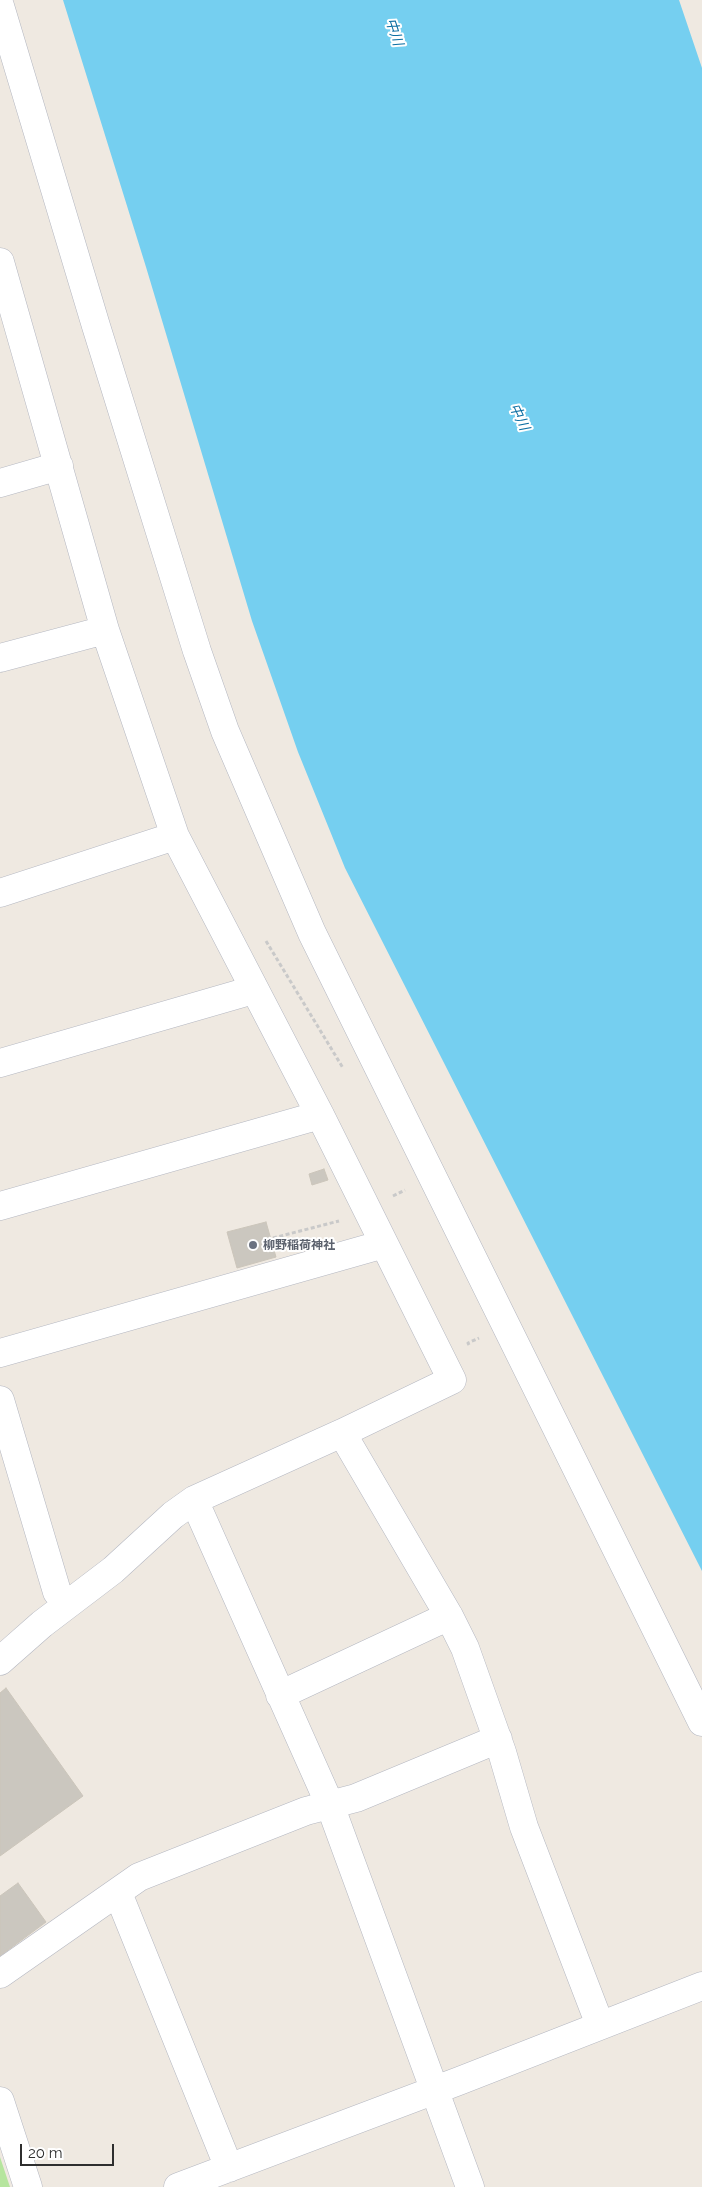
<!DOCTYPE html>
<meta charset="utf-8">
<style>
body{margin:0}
#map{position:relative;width:702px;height:2187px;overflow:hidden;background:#efe9e1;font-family:Raleway,sans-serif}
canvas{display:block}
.scale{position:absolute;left:20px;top:2144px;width:94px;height:22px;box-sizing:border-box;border:2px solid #2e2e2e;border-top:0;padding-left:6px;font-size:15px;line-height:18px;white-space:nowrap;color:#2e2e2e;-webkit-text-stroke:4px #fff;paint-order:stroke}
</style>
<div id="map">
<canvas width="702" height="2187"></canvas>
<div class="scale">20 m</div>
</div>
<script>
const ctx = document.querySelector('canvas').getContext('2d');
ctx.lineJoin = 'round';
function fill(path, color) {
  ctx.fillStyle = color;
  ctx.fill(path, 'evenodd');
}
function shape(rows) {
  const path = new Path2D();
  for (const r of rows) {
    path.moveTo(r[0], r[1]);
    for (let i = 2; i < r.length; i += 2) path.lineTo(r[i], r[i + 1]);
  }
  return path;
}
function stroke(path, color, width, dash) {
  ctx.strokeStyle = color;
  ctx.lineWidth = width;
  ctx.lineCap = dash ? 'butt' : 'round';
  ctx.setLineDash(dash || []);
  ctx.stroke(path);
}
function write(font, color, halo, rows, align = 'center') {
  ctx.font = font + ' Raleway,"Noto Sans JP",sans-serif';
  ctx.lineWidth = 4;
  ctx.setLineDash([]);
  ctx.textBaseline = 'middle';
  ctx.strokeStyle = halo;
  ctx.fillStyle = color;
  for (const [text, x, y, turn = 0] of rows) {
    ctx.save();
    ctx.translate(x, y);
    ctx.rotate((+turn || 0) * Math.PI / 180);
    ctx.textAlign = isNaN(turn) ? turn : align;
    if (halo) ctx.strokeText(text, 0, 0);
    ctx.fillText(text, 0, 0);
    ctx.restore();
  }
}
fill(shape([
 [0,2157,10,2187,0,2187]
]), '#b6e59e');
fill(shape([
 [63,0,679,0,702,68,702,1571,345,868,298,752,252,621,146,267]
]), '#75cff0');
const building = shape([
 [324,1169,328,1180,312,1185,309,1174,324,1169],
 [266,1222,276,1257,237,1268,227,1232,266,1222],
 [6,1688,83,1796,0,1856,0,1693,6,1688],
 [18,1883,46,1922,0,1956,0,1896,18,1883]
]);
fill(building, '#cbc7bf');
stroke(building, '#cbc5ba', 1);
const minor = shape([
 [0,6,96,326,197,651,225,731,312,933,702,1722],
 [0,262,105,630,175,836,320,1115,452,1380,342,1433,194,1500,173,1515,113,1570,42,1624,0,1661],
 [0,483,59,466],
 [0,658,105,630],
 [0,893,175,836],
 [0,1063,253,990],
 [0,1206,320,1115],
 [0,1353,384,1244],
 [0,1400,57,1592,67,1605],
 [342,1433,449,1616,465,1648,502,1752,524,1827,600,2025],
 [194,1500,330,1805,470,2187],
 [280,1695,449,1616],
 [118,1893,229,2168],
 [0,1974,139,1877,306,1811,356,1798,498,1739],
 [0,2101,28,2187],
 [178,2187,459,2081,702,1986]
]);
stroke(minor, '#b4b7c1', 29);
stroke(shape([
 [266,941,343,1068],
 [393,1196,405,1190],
 [273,1238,339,1221],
 [469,1345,468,1343,479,1338]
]), '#c9c9c9', 3, [4, 2.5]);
stroke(minor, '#fff', 28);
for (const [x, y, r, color] of [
 [253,1245,5,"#6b7280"]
]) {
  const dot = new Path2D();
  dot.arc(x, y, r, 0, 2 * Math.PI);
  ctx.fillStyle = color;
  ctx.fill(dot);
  stroke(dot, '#fff', 2);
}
write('bold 12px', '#5b616d', '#fff', [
 ["柳野稲荷神社",263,1245]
], 'left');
write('italic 14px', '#0d6fa3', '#fff', [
 ["中川",394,32,72],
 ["中川",519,417,65]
]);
</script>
